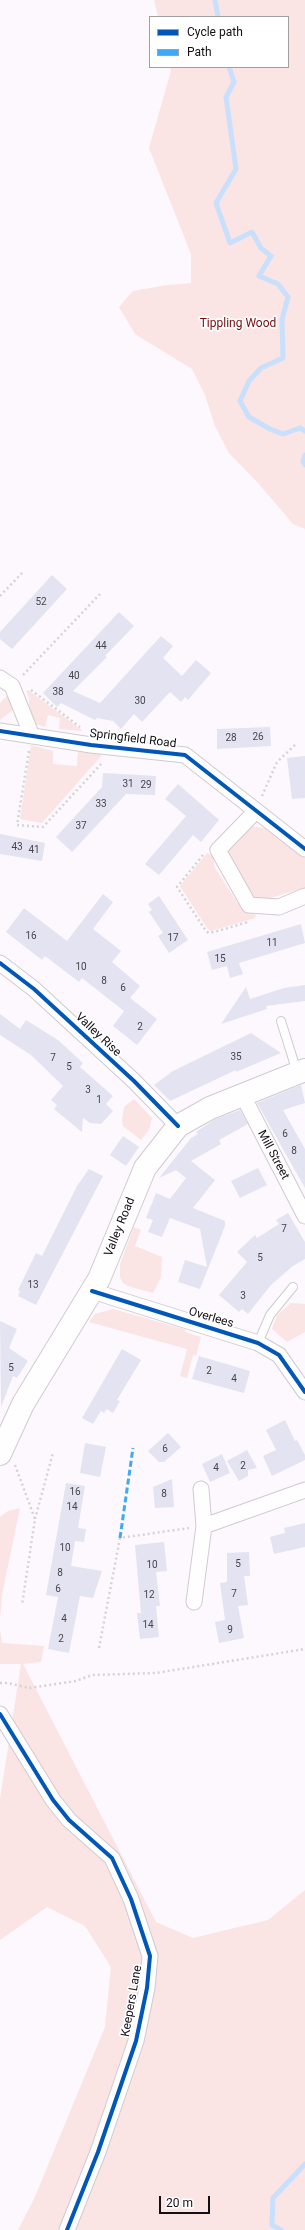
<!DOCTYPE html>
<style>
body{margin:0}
#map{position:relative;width:305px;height:2230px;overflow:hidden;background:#fcf8fd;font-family:Roboto,sans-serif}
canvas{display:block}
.legend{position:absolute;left:149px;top:16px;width:140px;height:52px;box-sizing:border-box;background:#fff;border:1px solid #a19fa1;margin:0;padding:5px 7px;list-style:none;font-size:12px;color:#130f15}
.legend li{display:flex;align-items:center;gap:8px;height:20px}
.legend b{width:20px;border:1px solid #a19fa1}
.scale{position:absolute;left:159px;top:2196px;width:51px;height:18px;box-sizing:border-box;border:2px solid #130f15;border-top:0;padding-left:5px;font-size:12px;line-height:14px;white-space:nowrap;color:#130f15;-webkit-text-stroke:3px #fff;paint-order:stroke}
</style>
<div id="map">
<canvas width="305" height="2230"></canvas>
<ul class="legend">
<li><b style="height:5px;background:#0057b8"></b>Cycle path</li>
<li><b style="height:5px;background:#3fa9f5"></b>Path</li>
</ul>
<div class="scale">20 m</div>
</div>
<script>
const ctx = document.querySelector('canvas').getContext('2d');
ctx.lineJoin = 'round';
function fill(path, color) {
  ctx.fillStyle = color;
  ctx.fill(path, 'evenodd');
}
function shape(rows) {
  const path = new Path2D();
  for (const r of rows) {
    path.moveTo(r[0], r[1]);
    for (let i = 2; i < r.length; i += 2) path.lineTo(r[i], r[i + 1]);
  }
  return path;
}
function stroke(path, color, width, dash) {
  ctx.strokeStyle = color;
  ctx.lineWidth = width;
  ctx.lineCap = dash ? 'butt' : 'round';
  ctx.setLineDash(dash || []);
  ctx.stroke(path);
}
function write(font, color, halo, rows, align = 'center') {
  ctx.font = font + ' Roboto,sans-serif';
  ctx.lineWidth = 3.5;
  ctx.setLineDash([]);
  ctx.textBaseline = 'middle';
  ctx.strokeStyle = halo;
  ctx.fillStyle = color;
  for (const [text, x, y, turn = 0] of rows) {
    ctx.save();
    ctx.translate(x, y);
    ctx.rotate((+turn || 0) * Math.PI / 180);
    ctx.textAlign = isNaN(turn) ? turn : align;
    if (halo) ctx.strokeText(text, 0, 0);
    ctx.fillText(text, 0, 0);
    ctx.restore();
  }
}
fill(shape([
 [154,0,305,0,305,529,293,524,259,484,229,453,215,426,205,395,192,369,135,334,119,307,133,291,167,285,191,283,191,254,149,148,171,71,170,67,288,67,288,17,158,17],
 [28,690,82,730,81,731,59,729,60,718,48,715,45,727,36,724,29,711,29,697,26,691],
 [8,695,13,710,0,720,0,703],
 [31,745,53,751,53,764,77,766,78,752,99,753,102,755,42,823,20,819],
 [251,826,264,828,305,858,305,888,266,899,254,898,227,854,231,846],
 [207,853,213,856,215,868,237,902,242,909,256,915,255,918,211,931,207,928,180,886],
 [134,1099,152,1118,149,1130,141,1140,123,1126,122,1120,124,1107],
 [134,1227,141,1230,135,1246,162,1257,161,1277,153,1293,128,1286,123,1283,120,1277,120,1264],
 [291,1303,305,1304,305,1332,287,1342,272,1329,277,1315],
 [113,1309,184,1329,187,1333,201,1337,196,1356,193,1355,187,1378,180,1376,187,1349,89,1322,95,1314],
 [20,1508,2,1595,0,1620,0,1517,8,1511],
 [0,1630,2,1643,44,1646,41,1662,23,1664,156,1922,193,1938,268,1920,305,1890,305,2230,18,2230,34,2199,105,2027,111,1967,85,1926,47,1907,0,1940,0,1799,21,1664,0,1664]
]), '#fae4e4');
stroke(shape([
 [215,0,218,17],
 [229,67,234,82,226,97,236,169,216,203,230,243,252,232,261,248,271,256,259,276,278,284,288,297,282,320,283,358,261,368,249,381,240,401,249,417,270,429,283,434,300,428,305,431],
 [305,455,303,461,305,465],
 [281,2230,272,2225,273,2198,305,2164]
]), '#c8e0fc', 5);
fill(shape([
 [52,575,67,589,12,649,0,639,0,632],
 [119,612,134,626,105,656,107,657,73,691,100,703,161,636,173,646,163,658,182,676,196,660,211,673,188,700,185,697,181,702,170,692,142,722,134,714,121,729,113,721,97,718,95,720,61,703,57,707,43,693],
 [270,727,271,746,217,749,217,729],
 [305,756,305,798,292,799,287,758],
 [103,773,156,776,155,795,126,794,72,852,56,837,102,787],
 [178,784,219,820,201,842,193,835,159,875,145,864,186,816,165,799],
 [0,834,45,843,42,861,0,854],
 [103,894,113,902,93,929,121,951,112,962,140,986,130,998,157,1019,137,1045,113,1026,124,1011,82,978,79,982,45,956,42,960,6,932,24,908,67,941],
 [159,896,188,940,169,953,158,936,163,933,149,912,152,910,148,904],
 [301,924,305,943,239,963,243,974,230,978,227,966,212,970,207,952],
 [305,985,305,1001,266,1006,267,1009,221,1024,246,987,250,999,284,988],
 [0,1014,20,1029,26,1020,58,1040,83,1063,80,1067,113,1096,106,1104,113,1111,101,1124,90,1123,83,1118,82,1132,54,1109,57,1105,51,1100,63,1086,31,1055,0,1035],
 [251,1033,281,1053,236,1072,236,1070,170,1101,154,1085,173,1071],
 [301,1085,305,1103,283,1110,305,1149,305,1188,257,1103],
 [240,1110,248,1124,219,1140,221,1144,191,1161,215,1180,193,1208,225,1221,225,1226,200,1289,178,1282,185,1260,207,1267,200,1229,170,1218,162,1237,148,1232,153,1220,146,1218,156,1193,170,1199,186,1178,176,1170,159,1178,191,1138,198,1134,196,1132,215,1119],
 [123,1136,139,1147,126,1166,110,1155],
 [258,1168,267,1185,240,1198,231,1181],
 [89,1169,103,1176,36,1305,18,1296,20,1291,18,1290,36,1253,42,1256,77,1186],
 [288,1213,305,1242,305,1259,293,1266,271,1285,248,1314,242,1309,239,1312,219,1295,247,1262,237,1252,255,1235,257,1238,279,1224,276,1220],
 [0,1321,17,1329,9,1348,28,1361,17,1378,13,1376,1,1407],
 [122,1349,141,1360,117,1400,120,1401,113,1413,107,1409,104,1413,101,1411,93,1424,82,1418],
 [199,1356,250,1371,244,1393,192,1379],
 [285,1420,295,1441,297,1440,305,1455,305,1460,272,1476,263,1456,276,1450,266,1430],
 [168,1433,181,1447,164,1462,159,1462,148,1451],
 [85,1443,106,1447,100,1477,80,1473],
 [247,1450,257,1468,248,1470,248,1476,239,1481,227,1461],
 [222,1454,230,1473,210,1482,202,1464],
 [172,1479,174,1507,155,1508,153,1487],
 [66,1483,85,1486,78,1528,86,1529,84,1542,75,1541,71,1566,102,1571,93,1598,80,1596,69,1653,48,1649,58,1597,46,1595],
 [305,1523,305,1547,274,1554,270,1537,285,1533,284,1528],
 [164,1542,167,1571,156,1572,160,1606,156,1606,159,1637,140,1639,137,1613,141,1613,135,1545],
 [249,1552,250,1576,244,1576,248,1605,238,1606,244,1638,219,1643,215,1622,225,1620,220,1583,227,1582,227,1553]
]), '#e4e3f1');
const lane = shape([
 [281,1021,297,1072],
 [258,1343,270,1315,293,1287]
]);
const street = shape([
 [0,678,12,686,32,736],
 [0,731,91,745,185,755,305,849],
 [256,811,218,850,249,905,279,907,305,896],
 [0,963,34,989,134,1081,178,1126],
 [242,1094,305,1216],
 [92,1291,258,1343,279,1355,305,1392],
 [201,1489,204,1526],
 [194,1602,204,1526,305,1490],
 [0,1714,53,1800,69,1820,112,1858,131,1899,150,1956,147,1988,136,2041,98,2152,67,2230]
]);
const secondary = shape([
 [0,1454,23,1404,99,1279,145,1168,178,1126,210,1108,305,1070]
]);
stroke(lane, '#cfcbd1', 10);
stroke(street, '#cfcbd1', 17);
stroke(secondary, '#cfcbd1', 24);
stroke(shape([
 [0,596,23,572],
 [23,675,100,594],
 [31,690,80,727],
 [29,751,17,825,43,827,102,763],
 [262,796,277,762,296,744],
 [203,855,177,887,206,931,209,933,218,931,248,922],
 [15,1465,35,1519,22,1605],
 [35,1519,53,1453],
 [99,1648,120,1538,189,1528],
 [0,1683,8,1683,29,1688,76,1681,92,1675,156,1673,305,1649]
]), '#d5d4d5', 2.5, [2, 3]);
stroke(lane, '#fffeff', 8);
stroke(street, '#fffeff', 15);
stroke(secondary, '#fffeff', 22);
stroke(shape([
 [120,1538,133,1448]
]), '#3fa9f5', 3, [6, 3]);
stroke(shape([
 [0,731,91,745,185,755,305,849],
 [0,963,34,989,134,1081,178,1126],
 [92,1291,258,1343,279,1355,305,1392],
 [0,1714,53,1800,69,1820,112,1858,131,1899,150,1956,147,1988,136,2041,98,2152,67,2230]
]), '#0057b8', 4);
write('10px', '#47444c', null, [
 ["52",41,602],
 ["44",101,646],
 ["40",74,676],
 ["38",58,692],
 ["30",140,701],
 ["26",258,737],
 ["28",231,738],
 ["31",128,784],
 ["29",146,785],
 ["33",101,804],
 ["37",81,826],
 ["43",17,847],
 ["41",34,850],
 ["16",31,936],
 ["17",173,938],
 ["11",272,943],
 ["15",220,959],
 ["10",81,967],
 ["8",104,981],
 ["6",123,988],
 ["2",140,1027],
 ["35",236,1057],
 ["7",53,1058],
 ["5",69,1067],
 ["3",88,1090],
 ["1",99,1100],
 ["6",285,1134],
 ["8",294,1151],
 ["7",284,1229],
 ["5",260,1258],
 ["13",33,1285],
 ["3",243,1296],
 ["5",11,1368],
 ["2",209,1371],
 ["4",234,1379],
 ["6",165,1449],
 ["2",243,1466],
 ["4",216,1468],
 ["16",75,1492],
 ["8",164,1494],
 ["14",72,1507],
 ["10",65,1548],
 ["5",238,1564],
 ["10",152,1565],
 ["8",60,1573],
 ["6",58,1589],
 ["7",234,1594],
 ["12",149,1595],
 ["4",64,1619],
 ["14",148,1625],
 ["9",230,1630],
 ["2",61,1639]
]);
write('12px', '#750b10', '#fff', [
 ["Tippling Wood",238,324]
]);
write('12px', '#130f15', '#fff', [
 ["Springfield Road",133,739,7],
 ["Valley Rise",98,1035,43],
 ["Mill Street",273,1155,62],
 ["Valley Road",120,1227,-68],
 ["Overlees",211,1318,16],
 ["Keepers Lane",132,2001,-80]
]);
</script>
